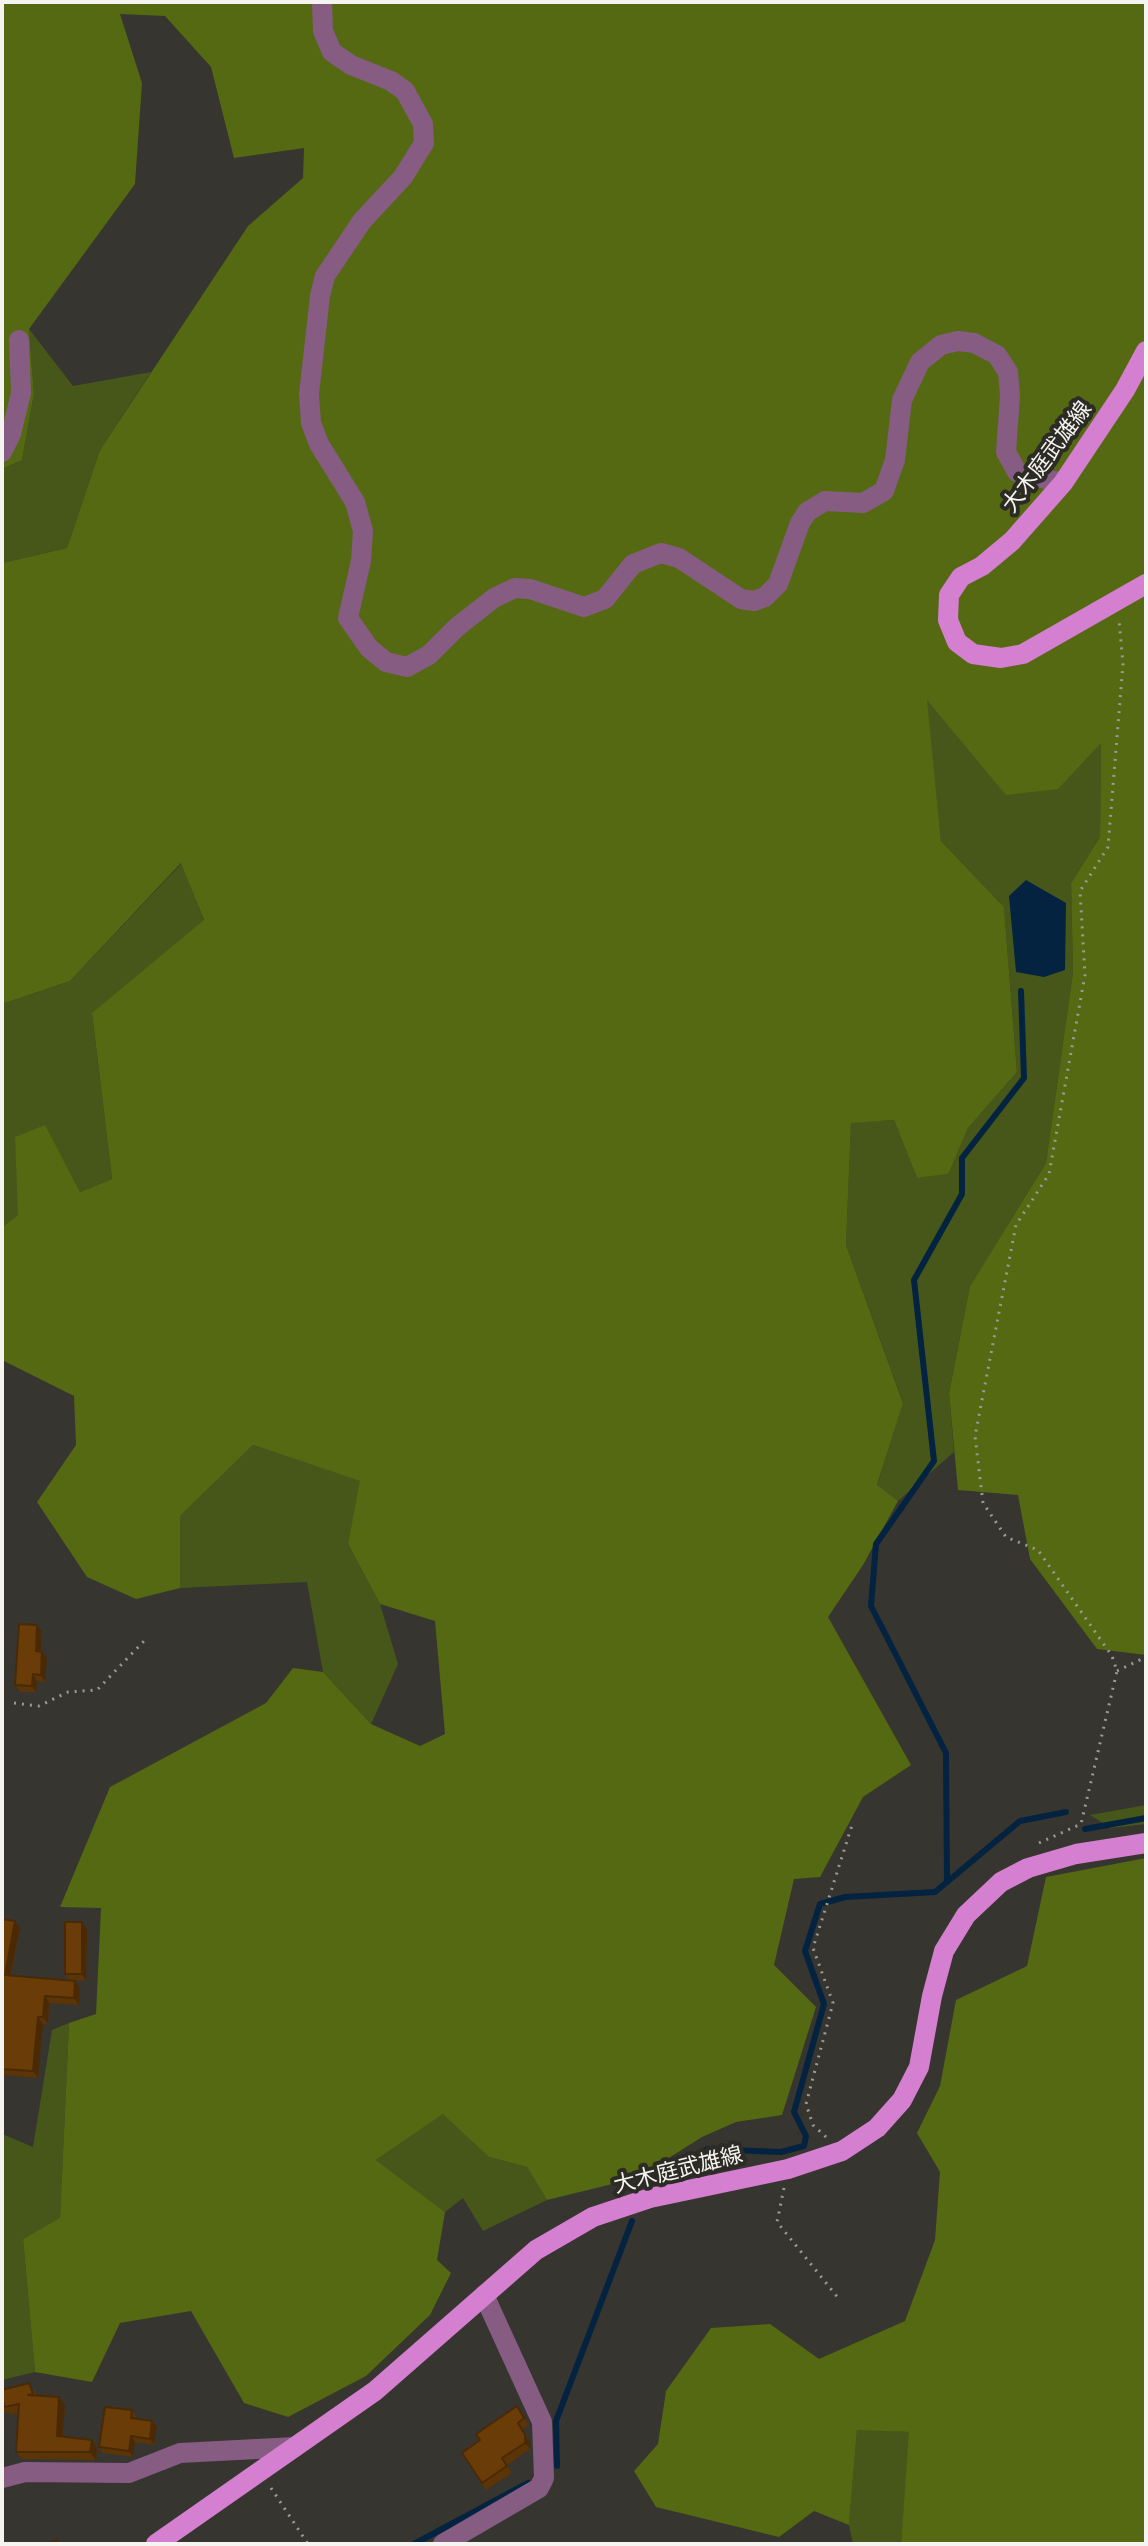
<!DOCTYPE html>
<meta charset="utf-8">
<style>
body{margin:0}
#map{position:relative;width:1148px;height:2546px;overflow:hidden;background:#37352f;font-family:"Golos Text",sans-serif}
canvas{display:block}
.frame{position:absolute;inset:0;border:4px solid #f6f4f0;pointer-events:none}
</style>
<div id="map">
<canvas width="1148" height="2546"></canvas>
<div class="frame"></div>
</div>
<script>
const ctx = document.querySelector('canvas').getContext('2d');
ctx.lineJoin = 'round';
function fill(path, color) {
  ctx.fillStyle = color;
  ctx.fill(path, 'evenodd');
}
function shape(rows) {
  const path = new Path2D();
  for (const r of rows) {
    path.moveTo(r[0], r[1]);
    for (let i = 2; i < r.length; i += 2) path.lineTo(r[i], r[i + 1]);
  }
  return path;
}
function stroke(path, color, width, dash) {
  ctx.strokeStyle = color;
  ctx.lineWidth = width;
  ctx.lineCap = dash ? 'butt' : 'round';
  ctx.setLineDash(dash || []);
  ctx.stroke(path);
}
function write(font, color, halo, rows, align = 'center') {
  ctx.font = font + ' "Golos Text","Noto Sans JP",sans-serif';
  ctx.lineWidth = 8;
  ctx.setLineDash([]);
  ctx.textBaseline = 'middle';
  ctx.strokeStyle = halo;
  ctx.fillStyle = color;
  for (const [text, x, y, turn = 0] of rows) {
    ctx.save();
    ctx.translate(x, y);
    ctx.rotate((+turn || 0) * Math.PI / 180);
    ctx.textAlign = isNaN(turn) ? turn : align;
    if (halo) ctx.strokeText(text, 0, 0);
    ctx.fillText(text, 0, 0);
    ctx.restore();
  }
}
fill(shape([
 [29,329,73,386,151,372,100,450,67,548,2,563,2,469,22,460,34,394],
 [926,699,1101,741,1100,837,1071,883,1073,972,1046,1163,970,1286,949,1393,954,1452,898,1501,877,1486,903,1402,846,1245,851,1122,894,1120,917,1178,947,1174,968,1128,1017,1072,1004,907,941,841],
 [182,863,204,921,92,1014,112,1179,80,1192,45,1126,18,1215,2,1227,2,1004,70,981],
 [253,1445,361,1481,348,1544,380,1604,398,1664,371,1724,323,1672,307,1582,180,1588,180,1516],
 [1146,1805,1146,1824,1111,1828,1090,1815],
 [69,2023,60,2219,23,2239,35,2372,2,2380,2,2134,33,2147,52,2030],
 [444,2113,489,2157,527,2167,547,2200,483,2231,463,2198,445,2212,376,2160],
 [857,2429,910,2432,901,2544,853,2544,849,2525]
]), '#47571a');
fill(shape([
 [2,2,1146,2,1146,1655,1097,1649,1030,1559,1018,1495,958,1490,949,1393,970,1286,1046,1163,1073,972,1071,883,1100,837,1101,743,1058,789,1006,795,927,700,941,841,1004,907,1017,1072,968,1128,948,1174,917,1178,894,1120,851,1123,846,1245,903,1403,877,1485,898,1501,863,1565,828,1617,911,1765,863,1797,820,1877,794,1879,774,1965,816,2007,782,2115,736,2122,702,2137,637,2178,547,2200,527,2167,489,2157,443,2114,376,2160,445,2212,437,2260,451,2273,430,2315,366,2376,288,2417,244,2403,191,2311,120,2323,92,2382,35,2372,23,2239,60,2218,69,2023,96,2014,101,1908,60,1907,110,1787,266,1703,293,1668,323,1672,371,1724,420,1746,445,1734,435,1621,380,1604,348,1544,360,1481,253,1445,180,1516,180,1588,136,1599,87,1577,37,1502,76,1445,74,1396,2,1360,2,1227,18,1215,15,1137,45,1125,80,1192,112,1179,92,1013,204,920,181,863,70,981,2,1004,2,563,67,548,100,450,248,226,303,178,304,148,234,158,211,67,165,16,120,14,142,83,135,184,29,329,34,394,22,460,2,469],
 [1146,1858,1146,2544,901,2544,909,2432,857,2430,849,2525,814,2511,779,2537,656,2507,634,2471,658,2444,666,2391,711,2328,770,2324,819,2359,905,2321,935,2240,940,2172,917,2133,940,2086,956,2000,1027,1966,1046,1877]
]), '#546911');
fill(shape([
 [1026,880,1066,903,1065,970,1044,977,1016,972,1009,896]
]), '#032341');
stroke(shape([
 [1085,1829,1146,1818],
 [947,1882,946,1753,871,1606,876,1544,934,1461,914,1280,962,1194,962,1158,1024,1078,1021,991],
 [646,2182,708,2149,781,2152,804,2146,806,2136,794,2112,824,2004,805,1951,820,1904,845,1897,935,1892,1020,1821,1066,1812],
 [557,2466,556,2421,632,2221],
 [414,2544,528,2483]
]), '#032341', 6);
stroke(shape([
 [1117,1671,1146,1657],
 [14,1703,39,1706,68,1692,97,1690,145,1640],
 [1039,1843,1081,1824,1117,1671,1112,1656,1038,1550,1006,1537,983,1503,975,1436,1016,1225,1049,1174,1085,975,1080,891,1108,847,1123,664,1119,620],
 [826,2137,813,2125,806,2104,833,2003,813,1948,853,1822],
 [784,2188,777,2222,839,2299],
 [271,2488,308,2544]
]), '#9c9a96', 3, [2, 6]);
stroke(shape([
 [322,2,323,31,332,52,351,65,391,81,405,91,423,124,424,143,403,177,362,221,325,276,320,296,309,394,311,423,319,444,355,502,363,531,361,561,348,618,369,648,386,662,407,667,429,655,457,627,494,598,515,588,530,589,584,607,605,599,633,564,661,553,679,558,741,599,754,601,765,597,778,584,800,523,807,512,825,501,863,503,884,491,895,460,902,400,920,362,941,345,958,341,974,343,997,355,1008,372,1010,396,1006,452,1017,472,1063,483],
 [2,452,11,434,21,393,19,340],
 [2,2478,25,2472,129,2473,180,2453,295,2447],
 [443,2544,539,2488,544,2478,542,2422,484,2295]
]), '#865c83', 20);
stroke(shape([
 [1146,351,1125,390,1063,483,1012,541,982,566,961,577,949,595,948,620,957,642,973,654,1001,658,1023,654,1146,584],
 [156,2544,375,2391,536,2250,593,2217,650,2198,788,2169,842,2151,877,2128,902,2100,919,2067,932,1996,944,1951,966,1915,1001,1882,1028,1868,1076,1854,1146,1843]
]), '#d47fcf', 20);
fill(shape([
 [42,1631,41,1652,47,1658,45,1682,37,1681,36,1692,20,1692,15,1685],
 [2,1919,20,1928,11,1976,69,1980,65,1974,82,1922,87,1929,86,1981,72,1980,75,1981,80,1988,79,2005,49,2003,48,2024,43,2024,38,2078,2,2075],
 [2,2390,35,2391,36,2396,65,2405,63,2436,92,2440,97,2448,96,2460,22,2459,16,2452,18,2413,10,2415,8,2412,2,2414],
 [517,2406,529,2425,522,2430,530,2441,530,2449,507,2465,512,2473,486,2490,462,2453,480,2440],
 [132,2410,136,2416,136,2418,157,2427,154,2445,135,2442,133,2457,103,2453,99,2447]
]), '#5b3407');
fill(shape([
 [37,1625,42,1631,40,1658,36,1651],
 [42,1652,47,1658,45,1682,41,1675],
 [33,1674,37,1681,36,1692,32,1686],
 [15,1921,20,1928,9,1982,5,1975],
 [82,1922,87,1929,86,1981,82,1974],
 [75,1981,80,1988,79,2005,74,1998],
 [45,1996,49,2003,48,2024,43,2017],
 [38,2017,43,2024,38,2078,33,2071],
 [59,2397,65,2405,62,2443,57,2436],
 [152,2421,157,2427,154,2445,150,2439],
 [525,2435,530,2441,530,2449,525,2443],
 [131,2436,135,2442,133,2457,129,2451],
 [92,2440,97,2448,96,2460,90,2452]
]), '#4a2a06');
const building = shape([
 [19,1624,37,1625,36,1651,42,1652,41,1675,33,1674,32,1686,15,1685,19,1624],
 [2,1919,15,1921,5,1975,75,1981,74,1998,45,1996,43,2017,38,2017,33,2071,2,2069,2,1919],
 [65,1922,82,1922,82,1974,65,1974,65,1922],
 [29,2383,33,2394,28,2395,59,2397,57,2436,92,2440,90,2452,16,2452,19,2404,4,2407,4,2404,2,2405,2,2390,29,2383],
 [517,2406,524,2418,518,2423,525,2435,525,2443,502,2458,507,2466,482,2483,462,2453,480,2440,476,2434,517,2406],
 [105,2407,132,2410,131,2418,152,2421,150,2439,131,2436,129,2451,99,2447,105,2407],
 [57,2540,59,2544,46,2544,57,2540]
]);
fill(building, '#6a3c08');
stroke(building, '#4a2a06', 2);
write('22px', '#f6f4f0', '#2d2b25', [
 ["大木庭武雄線",1047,457,-53],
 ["大木庭武雄線",678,2170,-14]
]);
</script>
